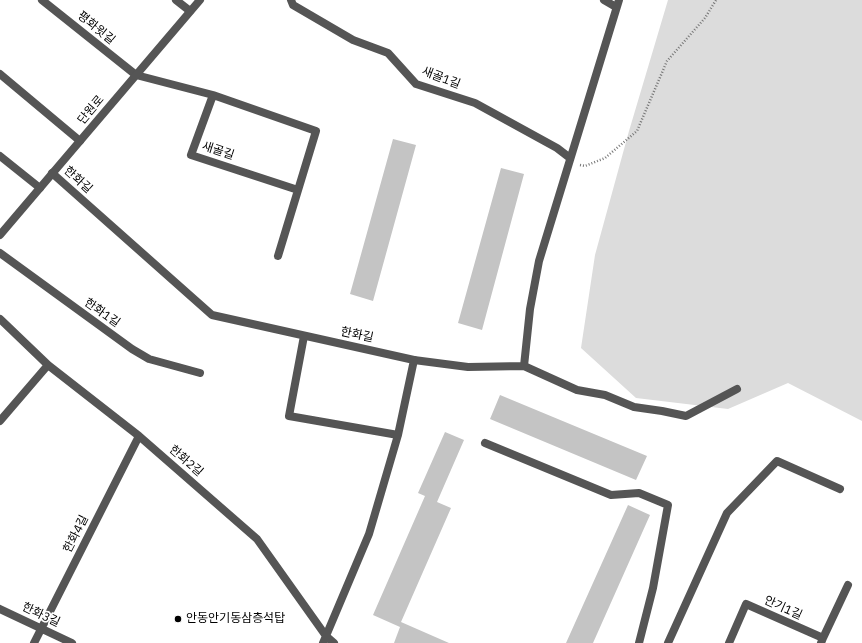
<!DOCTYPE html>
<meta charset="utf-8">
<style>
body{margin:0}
canvas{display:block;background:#fff}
</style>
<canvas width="862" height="643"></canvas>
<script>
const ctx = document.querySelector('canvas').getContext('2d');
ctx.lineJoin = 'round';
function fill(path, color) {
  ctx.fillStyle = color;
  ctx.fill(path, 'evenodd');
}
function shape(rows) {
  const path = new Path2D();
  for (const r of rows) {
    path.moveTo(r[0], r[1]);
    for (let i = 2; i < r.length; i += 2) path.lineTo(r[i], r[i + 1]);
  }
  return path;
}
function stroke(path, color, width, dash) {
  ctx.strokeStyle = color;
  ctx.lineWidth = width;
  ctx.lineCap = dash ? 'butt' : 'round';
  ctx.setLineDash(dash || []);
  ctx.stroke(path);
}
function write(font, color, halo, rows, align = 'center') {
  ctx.font = font + ' "IBM Plex Sans","Noto Sans KR",sans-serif';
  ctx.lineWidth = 3.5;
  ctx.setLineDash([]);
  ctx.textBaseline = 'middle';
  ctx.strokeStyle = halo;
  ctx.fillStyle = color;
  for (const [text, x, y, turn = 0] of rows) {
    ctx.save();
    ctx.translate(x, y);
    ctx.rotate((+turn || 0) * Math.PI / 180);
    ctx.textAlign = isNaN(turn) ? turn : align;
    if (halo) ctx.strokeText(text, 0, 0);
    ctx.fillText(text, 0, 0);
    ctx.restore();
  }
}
fill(shape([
 [668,0,862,0,862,421,788,383,728,409,636,398,581,348,595,255,629,131]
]), '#dcdcdc');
fill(shape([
 [393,139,416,145,373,301,350,294],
 [501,168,524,174,482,330,458,323],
 [500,395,647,456,636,480,490,419],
 [445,432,464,440,437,502,451,508,401,622,449,643,394,643,400,627,373,615,425,496,418,493],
 [628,505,650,515,593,643,566,643]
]), '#c4c4c4');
stroke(shape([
 [580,165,585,166,605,158,637,131,667,61,705,18,716,0]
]), '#777', 2.5, [1, 2]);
stroke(shape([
 [291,0,293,5,353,40,388,53,416,84,475,103,557,148,570,158],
 [604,0,616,7],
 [0,253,132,349,149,359,200,373],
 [414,360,468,367,524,366,577,390,605,395,634,407,662,411,686,416,737,389],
 [524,366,530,309,539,261,619,0],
 [485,443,611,495,639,493,668,505,653,588,639,643]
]), '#555', 8);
stroke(shape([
 [42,0,136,75,213,95,316,131,278,256],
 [176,0,190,11],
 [0,74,80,141],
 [213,95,191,155,298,190],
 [0,156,40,188],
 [52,173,212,315,414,360,398,435,369,534,323,643],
 [0,319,48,365,139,436,257,539,326,636,334,643],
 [304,336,289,416,398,435],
 [0,421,48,365],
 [0,609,72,643],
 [823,638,848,585],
 [34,643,139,436],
 [668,643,727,513,777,461,840,489],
 [729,643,746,604,823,638,821,643]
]), '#555', 8);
stroke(shape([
 [0,235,200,0]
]), '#555', 8);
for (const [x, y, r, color] of [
 [178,619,4,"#000"]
]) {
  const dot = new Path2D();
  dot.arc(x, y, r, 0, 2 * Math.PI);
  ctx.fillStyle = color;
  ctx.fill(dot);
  stroke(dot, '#fff', 1.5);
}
write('12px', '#000', '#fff', [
 ["평화윗길",96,28,39],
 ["새골1길",441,78,21],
 ["단원로",91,110,-50],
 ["새골길",218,151,18],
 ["한화길",78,180,42],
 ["한화1길",102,313,35],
 ["한화길",357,335,12],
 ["한화2길",186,461,41],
 ["한화4길",76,534,-63],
 ["안기1길",783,608,24],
 ["한화3길",41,615,25]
]);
write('12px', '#000', '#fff', [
 ["안동안기동삼층석탑",186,619]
], 'left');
</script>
